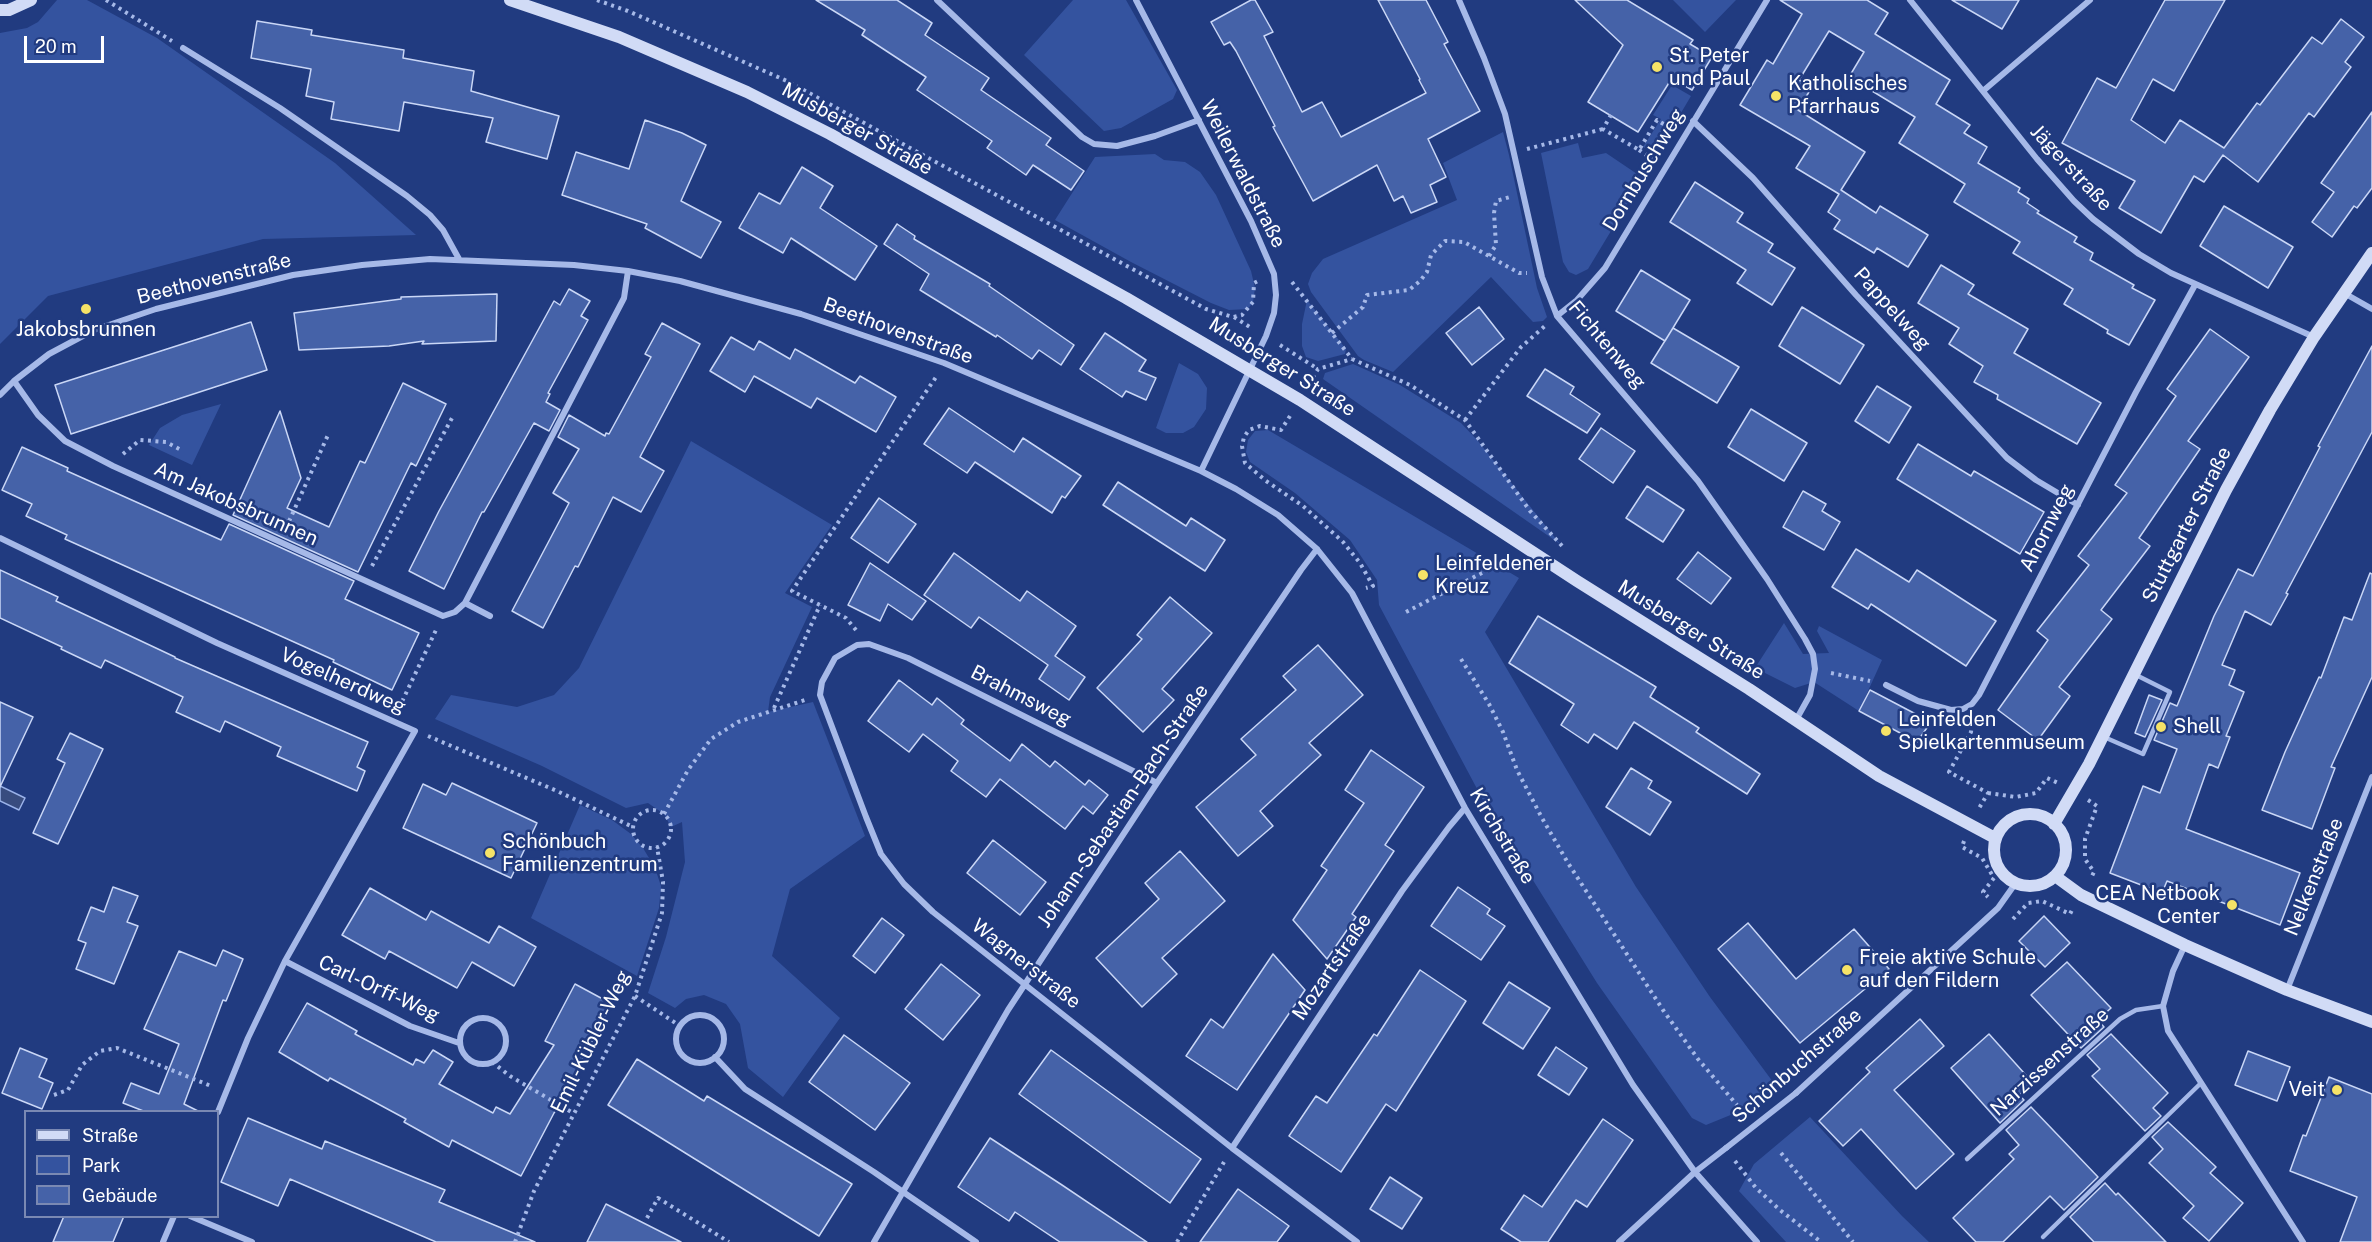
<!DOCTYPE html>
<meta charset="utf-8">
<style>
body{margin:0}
#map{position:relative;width:2372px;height:1242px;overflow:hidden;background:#213b80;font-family:"Public Sans",sans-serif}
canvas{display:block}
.legend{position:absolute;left:24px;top:1110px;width:195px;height:108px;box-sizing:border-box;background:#213b80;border:2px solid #7a89b3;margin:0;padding:8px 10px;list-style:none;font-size:18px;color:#fff}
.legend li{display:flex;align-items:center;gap:12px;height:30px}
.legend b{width:30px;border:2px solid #7a89b3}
.scale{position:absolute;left:24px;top:36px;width:80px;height:27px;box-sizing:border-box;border:3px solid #fff;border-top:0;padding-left:8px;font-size:18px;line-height:21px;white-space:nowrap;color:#fff;-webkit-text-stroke:4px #213b80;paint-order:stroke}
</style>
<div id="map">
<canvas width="2372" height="1242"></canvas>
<ul class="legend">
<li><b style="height:8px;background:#d1dbf6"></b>Straße</li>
<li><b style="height:16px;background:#34539f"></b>Park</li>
<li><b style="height:16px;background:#4562a8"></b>Gebäude</li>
</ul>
<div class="scale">20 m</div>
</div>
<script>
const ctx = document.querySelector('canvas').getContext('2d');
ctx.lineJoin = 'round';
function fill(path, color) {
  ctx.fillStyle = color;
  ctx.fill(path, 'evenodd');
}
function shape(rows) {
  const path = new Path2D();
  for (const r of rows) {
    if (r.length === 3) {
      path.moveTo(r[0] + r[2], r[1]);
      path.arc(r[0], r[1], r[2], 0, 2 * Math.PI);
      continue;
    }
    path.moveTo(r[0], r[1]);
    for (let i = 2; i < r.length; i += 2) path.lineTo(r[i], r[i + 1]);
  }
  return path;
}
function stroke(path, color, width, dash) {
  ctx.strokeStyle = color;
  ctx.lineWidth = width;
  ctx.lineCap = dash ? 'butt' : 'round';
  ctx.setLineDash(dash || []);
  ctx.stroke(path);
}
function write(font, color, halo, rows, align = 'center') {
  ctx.font = font + ' "Public Sans",sans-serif';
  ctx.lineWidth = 5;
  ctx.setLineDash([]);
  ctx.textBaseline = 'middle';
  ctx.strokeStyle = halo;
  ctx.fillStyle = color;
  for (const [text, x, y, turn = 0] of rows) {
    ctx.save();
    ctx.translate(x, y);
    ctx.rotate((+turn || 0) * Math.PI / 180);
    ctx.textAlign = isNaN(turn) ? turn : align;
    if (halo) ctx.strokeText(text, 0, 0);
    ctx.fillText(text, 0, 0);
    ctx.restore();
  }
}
fill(shape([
 [57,0,87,0,157,38,335,163,416,235,263,239,48,296,0,344,0,33,27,28,38,22],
 [1073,0,1126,0,1177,90,1173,99,1121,128,1104,131,1024,55],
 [1673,0,1736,0,1705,32],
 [1672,85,1691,96,1656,155,1643,147,1661,119,1653,115],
 [1503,132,1509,155,1537,288,1547,317,1543,321,1533,322,1491,277,1393,372,1364,360,1358,356,1311,292,1308,284,1312,273,1323,259,1457,200,1443,163],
 [1578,143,1582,158,1606,153,1643,178,1588,269,1576,275,1569,272,1563,262,1541,153],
 [1155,154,1164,160,1185,162,1200,172,1216,195,1251,271,1255,288,1253,302,1248,309,1229,310,1211,303,1131,262,1055,220,1095,157],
 [1307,300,1346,349,1345,354,1318,361,1306,357,1302,346,1302,324],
 [1179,363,1198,374,1207,388,1206,409,1194,427,1183,433,1166,433,1156,428],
 [1353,364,1400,385,1461,423,1478,441,1560,544,1323,379,1325,373],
 [221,404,192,465,149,445,160,428,182,415],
 [1268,430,1519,578,1485,632,1636,887,1710,997,1773,1082,1733,1114,1706,1125,1692,1118,1597,983,1483,800,1379,605,1377,580,1350,540,1295,493,1250,462,1246,452,1248,440,1255,431],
 [691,441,832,525,785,593,812,607,770,697,768,712,813,702,865,836,790,889,772,956,840,1018,783,1097,748,1068,740,1024,726,1004,704,995,686,999,675,1008,648,993,666,937,685,862,682,822,671,827,664,814,648,803,626,808,542,766,435,719,451,695,517,707,554,695,579,668],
 [1784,623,1803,654,1829,653,1817,631,1819,626,1882,660,1859,711,1814,682,1795,688,1755,668],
 [580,805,612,820,631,834,643,848,655,868,661,886,659,908,637,976,531,918],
 [1810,1117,1902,1216,1929,1242,1786,1242,1739,1191,1754,1164]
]), '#34539f');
const water = shape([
 [0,786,25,798,19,810,0,801,0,786]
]);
fill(water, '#384c7f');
stroke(water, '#9ab2e9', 1.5);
const building = shape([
 [816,0,897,0,932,23,925,35,989,78,981,90,1051,138,1046,145,1084,171,1071,190,1033,165,1026,175,987,148,992,141,917,90,926,77,862,35,865,30,816,0],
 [1251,0,1255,0,1273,32,1264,36,1302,112,1322,102,1341,137,1426,93,1419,80,1420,79,1378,0,1426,0,1448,42,1444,44,1480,111,1428,139,1446,177,1430,185,1437,202,1411,213,1403,196,1394,201,1377,165,1313,201,1273,127,1275,126,1236,51,1230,42,1224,45,1211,22,1251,0],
 [1575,0,1627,0,1693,40,1690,44,1712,57,1692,90,1672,78,1638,132,1588,102,1623,45,1575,0],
 [1780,0,1867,0,1888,13,1875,34,1950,80,1936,104,1970,125,1964,133,1987,147,1978,163,2020,188,2018,192,2029,199,2027,203,2039,211,2037,213,2077,237,2074,242,2093,253,2090,260,2134,285,2132,288,2155,300,2129,345,2107,333,2108,330,2064,304,2073,289,2013,253,2020,242,1954,202,1965,184,1899,143,1915,117,1849,77,1864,52,1829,31,1799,80,1812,87,1798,110,1865,152,1841,190,1876,213,1880,206,1928,235,1908,267,1877,248,1874,253,1834,229,1840,220,1828,212,1839,194,1796,168,1810,146,1740,105,1767,60,1773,64,1802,14,1780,0],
 [1952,0,2019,0,2002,29,1952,0],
 [2165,0,2225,0,2174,91,2153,79,2131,120,2165,143,2180,120,2224,148,2257,103,2260,105,2312,37,2322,44,2341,19,2364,37,2345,62,2351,67,2314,117,2309,113,2258,182,2223,155,2204,182,2194,176,2161,233,2119,208,2135,181,2062,143,2097,78,2116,88,2165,0],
 [257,21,312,30,311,35,404,50,403,58,474,71,471,91,559,116,547,159,486,142,493,118,404,102,399,131,331,119,334,102,306,96,311,69,251,58,257,21],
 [2372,112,2372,188,2357,208,2354,206,2332,237,2312,222,2334,192,2321,183,2372,112],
 [645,120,682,133,706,145,681,201,721,222,701,258,645,228,647,224,562,195,576,152,629,169,645,120],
 [802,167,833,186,820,208,877,246,855,280,791,238,783,253,739,228,759,193,780,204,802,167],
 [1695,182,1743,213,1737,222,1773,244,1768,252,1795,268,1772,305,1737,283,1746,270,1670,222,1695,182],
 [2224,206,2293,247,2268,288,2200,246,2224,206],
 [897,224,915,236,914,239,990,284,989,286,1074,345,1061,365,1039,350,1032,359,997,335,996,337,920,290,929,274,884,244,897,224],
 [1941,265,1974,285,1968,294,2028,329,2014,353,2101,403,2077,444,1997,399,1998,395,1974,382,1983,366,1949,344,1959,328,1918,303,1941,265],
 [1641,270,1690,300,1665,341,1616,311,1641,270],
 [569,289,590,301,581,316,588,320,548,393,550,394,546,402,560,410,549,431,534,423,484,512,482,512,444,589,409,571,439,511,554,301,560,305,569,289],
 [497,294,496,341,422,344,424,341,389,346,299,350,294,313,401,299,401,297,497,294],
 [1479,307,1504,339,1472,365,1446,333,1479,307],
 [1802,307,1864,345,1840,384,1779,346,1802,307],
 [251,322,267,370,71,434,55,385,251,322],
 [662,323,700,344,640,457,664,471,641,512,613,497,578,567,575,566,543,628,512,611,569,503,553,493,579,449,558,437,569,415,605,436,606,433,609,434,651,357,645,354,662,323],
 [1673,328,1739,367,1717,403,1651,363,1673,328],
 [2210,329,2249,357,2188,441,2200,449,2139,538,2150,546,2101,610,2112,619,2059,687,2070,696,2038,740,1998,710,2048,640,2037,631,2089,565,2078,556,2127,493,2115,485,2176,396,2167,389,2210,329],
 [1105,333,1146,360,1139,371,1156,378,1146,400,1126,391,1122,397,1080,369,1105,333],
 [731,337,754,350,759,341,790,359,795,349,855,383,860,376,896,397,876,432,817,398,811,408,754,376,745,392,710,371,731,337],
 [2372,346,2372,432,2286,593,2288,594,2271,625,2245,611,2222,665,2235,670,2229,685,2244,692,2226,736,2230,737,2218,768,2209,764,2186,829,2300,873,2280,925,2167,881,2162,893,2110,873,2143,786,2160,793,2177,749,2154,740,2170,703,2177,706,2214,616,2238,569,2253,576,2320,447,2318,446,2372,346],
 [1545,369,1574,387,1570,394,1600,414,1587,433,1527,396,1545,369],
 [403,383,446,404,416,466,411,463,358,572,233,515,280,411,301,478,287,508,329,527,360,461,365,463,403,383],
 [1877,386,1911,407,1889,443,1855,421,1877,386],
 [949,408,1014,452,1023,438,1081,476,1065,498,1062,496,1052,513,975,462,967,473,924,444,949,408],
 [1751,409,1807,443,1784,481,1728,447,1751,409],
 [1601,428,1635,451,1613,483,1579,459,1601,428],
 [1918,444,1971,476,1974,471,2044,512,2020,554,1897,479,1918,444],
 [22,447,68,468,67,471,221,540,229,524,354,581,345,599,419,633,392,690,333,662,334,660,65,539,67,535,26,516,32,504,2,490,22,447],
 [1118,482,1186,526,1191,518,1225,540,1205,571,1103,505,1118,482],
 [1647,486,1684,510,1663,542,1626,518,1647,486],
 [1803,491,1826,504,1822,511,1840,522,1824,550,1783,527,1803,491],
 [879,498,916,524,888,563,851,538,879,498],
 [1856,549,1909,582,1917,570,1996,621,1966,666,1871,604,1868,609,1832,587,1856,549],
 [1698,552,1731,578,1711,604,1677,579,1698,552],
 [954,553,1020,601,1027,591,1076,626,1055,656,1085,677,1069,700,1039,679,1048,665,979,617,971,628,924,595,954,553],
 [870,563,926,601,912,620,888,604,880,621,848,605,870,563],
 [0,570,58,597,56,601,175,657,175,658,368,742,357,767,365,771,357,791,277,756,281,747,225,721,220,732,176,712,183,697,105,660,101,668,61,649,62,647,0,618,0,570],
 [2370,573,2372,574,2372,677,2331,767,2335,768,2312,829,2262,810,2285,752,2319,677,2321,678,2344,617,2352,620,2370,573],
 [1170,597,1212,633,1162,689,1174,700,1143,732,1097,688,1142,639,1137,635,1170,597],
 [1538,616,1656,687,1650,697,1699,728,1696,732,1760,774,1747,794,1634,722,1617,749,1594,734,1588,743,1561,725,1574,704,1509,663,1538,616],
 [1318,645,1363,695,1309,743,1321,755,1260,811,1273,826,1238,856,1196,807,1256,755,1241,739,1296,690,1283,676,1318,645],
 [899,680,932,705,937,698,964,720,961,724,1010,761,1022,744,1050,767,1055,761,1085,785,1089,780,1108,795,1093,814,1083,806,1065,829,1000,779,986,797,951,771,958,761,923,734,909,752,868,721,899,680],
 [1870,690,1931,722,1917,742,1859,711,1870,690],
 [2149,695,2162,700,2145,737,2135,733,2149,695],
 [0,702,33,717,0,787,0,702],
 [70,733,103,749,58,844,33,833,65,763,57,759,70,733],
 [1371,750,1424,787,1385,845,1394,851,1352,914,1356,917,1327,959,1293,920,1327,870,1321,866,1364,803,1345,790,1371,750],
 [1631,768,1652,781,1648,788,1671,802,1650,835,1606,807,1631,768],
 [452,783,537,823,511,878,403,828,423,784,446,795,452,783],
 [993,840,1046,882,1020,915,967,873,993,840],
 [1180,851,1225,901,1162,958,1177,974,1142,1007,1096,958,1159,899,1145,883,1180,851],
 [113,887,138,896,127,922,138,926,114,984,76,969,86,943,78,940,91,907,104,912,113,887],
 [1458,887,1490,909,1487,914,1505,926,1481,960,1431,926,1458,887],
 [370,888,426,920,431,911,489,943,499,926,536,947,514,986,472,962,457,988,389,951,385,959,342,935,370,888],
 [2044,916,2070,943,2045,967,2019,941,2044,916],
 [882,918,904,935,875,973,853,956,882,918],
 [1748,923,1796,979,1854,929,1889,969,1800,1043,1718,949,1748,923],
 [223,950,243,959,226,1001,223,1000,184,1104,200,1112,146,1112,123,1103,131,1083,159,1094,179,1044,144,1029,179,951,216,966,223,950],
 [1273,954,1305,990,1237,1090,1186,1056,1211,1019,1223,1028,1273,954],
 [2067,962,2111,1008,2098,1020,2104,1027,2081,1048,2031,995,2067,962],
 [941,964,980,995,943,1040,905,1009,941,964],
 [1420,970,1466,1001,1396,1111,1386,1104,1341,1172,1289,1136,1316,1096,1327,1103,1374,1034,1377,1036,1420,970],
 [1509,982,1550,1008,1523,1049,1483,1023,1509,982],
 [575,984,612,1004,572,1079,575,1081,554,1113,521,1176,452,1140,449,1147,404,1122,406,1119,330,1078,328,1081,279,1052,307,1003,357,1031,355,1034,413,1065,416,1059,424,1063,433,1050,453,1062,439,1084,493,1113,496,1107,510,1114,554,1045,545,1041,575,984],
 [1920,1019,1944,1046,1894,1090,1954,1154,1916,1189,1861,1129,1843,1146,1819,1121,1870,1072,1866,1068,1920,1019],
 [1989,1034,2033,1083,2019,1095,2024,1100,2000,1123,1951,1068,1989,1034],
 [2111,1034,2168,1093,2153,1108,2161,1116,2145,1131,2092,1076,2100,1069,2087,1055,2111,1034],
 [844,1035,910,1083,875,1130,809,1082,844,1035],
 [1556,1047,1587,1068,1569,1095,1538,1075,1556,1047],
 [20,1048,47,1059,39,1077,53,1083,42,1109,2,1093,20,1048],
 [1051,1050,1201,1159,1170,1203,1019,1094,1051,1050],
 [2248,1051,2290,1067,2277,1101,2235,1085,2248,1051],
 [637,1059,704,1101,707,1096,852,1184,819,1236,608,1105,637,1059],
 [2329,1077,2372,1094,2372,1242,2340,1242,2357,1197,2290,1171,2303,1135,2306,1136,2329,1077],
 [2031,1107,2098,1177,2064,1210,2050,1196,2003,1242,1976,1242,1953,1218,2014,1159,2009,1154,2019,1145,2006,1130,2031,1107],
 [248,1118,322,1149,325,1141,445,1190,439,1202,535,1242,436,1242,290,1179,278,1206,221,1182,248,1118],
 [1603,1119,1633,1140,1587,1207,1576,1200,1548,1242,1521,1242,1501,1229,1524,1195,1542,1207,1603,1119],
 [2168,1122,2216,1167,2210,1173,2243,1203,2209,1241,2183,1218,2194,1206,2149,1163,2163,1149,2152,1137,2168,1122],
 [990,1138,1062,1185,1147,1242,1060,1242,1015,1212,1009,1221,958,1187,990,1138],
 [1390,1177,1422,1198,1402,1229,1370,1209,1390,1177],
 [2105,1183,2116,1195,2118,1193,2166,1242,2094,1242,2070,1217,2105,1183],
 [1238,1189,1289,1226,1277,1242,1200,1242,1238,1189],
 [606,1204,681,1242,587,1242,606,1204],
 [64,1216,124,1216,113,1242,53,1242,64,1216]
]);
fill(building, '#4562a8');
stroke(building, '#cad7f6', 1.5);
stroke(shape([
 [106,0,172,41],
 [597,0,628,11,787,81,1206,309,1233,317,1242,315,1253,302,1254,283,1258,281],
 [1611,115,1603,129,1639,150,1657,120,1670,128],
 [1527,149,1603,129],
 [1639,150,1652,159],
 [1489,256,1496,245,1494,213,1496,201,1510,197],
 [1292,282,1352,359,1410,385,1465,420,1530,511,1564,548],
 [1234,317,1253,329],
 [1332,333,1363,307,1367,295,1409,290,1420,281,1427,272,1431,255,1445,241,1464,242,1519,273,1527,273],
 [1280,345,1318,369],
 [1309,384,1318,369,1352,359],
 [1290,416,1281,430,1260,426,1249,430,1244,437,1242,446,1245,463,1266,481,1303,506,1343,542,1360,563,1373,586,1366,588],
 [1465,420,1521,347,1545,326],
 [123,454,140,440,166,442,181,450],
 [286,528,328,435],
 [372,566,452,418],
 [1406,612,1509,559],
 [856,630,846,618,792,591,936,377],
 [1461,659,1489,704,1503,732,1517,770,1542,818,1568,863,1663,1010,1698,1059,1737,1105],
 [1831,673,1870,681],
 [399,708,436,630],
 [774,708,820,605],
 [1972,723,1971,732,1949,772,1988,793,1978,810],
 [428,736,557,791,633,827],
 [1988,793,2016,797,2036,793,2047,778,2058,783],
 [2088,800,2097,806,2085,839,2085,859,2094,872,2091,878],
 [652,829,19],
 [664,814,688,770,711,739,738,722,805,700],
 [1964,841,1962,847,1982,858,1994,878,1983,892,1988,897],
 [2013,919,2028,903,2042,901,2070,914,2072,910],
 [635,996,680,1026],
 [492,1062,510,1076,573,1113],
 [54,1095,68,1090,82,1065,100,1051,117,1048,211,1086],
 [1781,1153,1853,1242],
 [1735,1161,1756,1188,1780,1210,1821,1242],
 [647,1218,658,1198,729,1242],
 [515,1242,534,1191,635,996,662,913,663,882,657,847],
 [1177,1242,1224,1162]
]), '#a6b9e8', 4, [3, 4.5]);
stroke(shape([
 [2104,737,2143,754,2170,692,2136,675],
 [1967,1159,2120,1019,2136,1010,2163,1006],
 [2043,1237,2200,1084]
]), '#a6b9e8', 4.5);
stroke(shape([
 [937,0,1082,137,1094,144,1117,146,1155,136,1199,120],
 [1136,0,1251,221,1274,274,1276,295,1274,313,1266,336,1201,471],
 [1459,0,1484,58,1505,114,1542,277,1557,316,1698,481,1767,579,1805,639,1813,654,1815,669,1810,695,1796,720],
 [1910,0,2037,159,2074,201,2093,219,2139,254,2171,273,2314,337],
 [183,48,280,108,407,196,430,215,443,230,459,259],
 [1983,91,2090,0],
 [1693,121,1753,178,1856,295,2007,458,2036,480,2078,505],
 [2344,293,2372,309],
 [1557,316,1577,300,1605,268,1767,0],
 [14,381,38,415,65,441,113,466,443,616,455,612,465,603,624,298,628,271],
 [0,395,14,381,49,354,94,330,156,309,293,275,362,265,430,259,574,265,628,271,680,281,801,314,944,363,1201,471,1236,489,1278,515,1317,549,1352,593,1465,808,1633,1085,1695,1172,1757,1242],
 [0,538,217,643,415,731,285,961,248,1038,218,1112],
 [465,603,490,616],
 [1886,685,1918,701,1951,710,1963,709,1972,704,1979,695,2136,392,2195,285],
 [1157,783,908,658,869,644,857,645,835,658,822,682,820,695,866,817,881,854,904,884,933,912,1232,1148,1357,1242],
 [2185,945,2173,971,2163,1006,2168,1031,2303,1242],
 [285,961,410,1026,459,1043],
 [2287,990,2372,777],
 [700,1039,24],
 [483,1041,23],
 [715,1057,745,1089,874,1172,976,1242],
 [1796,1093,1998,908,2015,884],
 [1232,1148,1402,891,1449,827,1465,808],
 [190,1216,252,1242],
 [163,1242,174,1216],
 [874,1242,1008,1010,1157,783,1301,570,1317,549],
 [1619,1242,1695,1172,1726,1148]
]), '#a6b9e8', 6);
stroke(shape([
 [510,0,619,37,747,92,830,134,1126,298,1300,400,1577,581,1749,689,1879,776,1995,838],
 [0,10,9,10,31,0],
 [2030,850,36],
 [2054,824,2089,764,2226,490,2270,410,2314,337,2372,253],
 [2055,876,2081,895,2185,945,2287,990,2372,1022]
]), '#d1dbf6', 12);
stroke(shape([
 [1726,1148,1796,1093]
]), '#a6b9e8', 6);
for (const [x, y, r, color] of [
 [1657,67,6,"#f5e267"],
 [1776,96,6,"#f5e267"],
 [86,309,6,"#f5e267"],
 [1423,575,6,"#f5e267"],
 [2161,727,6,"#f5e267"],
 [1886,731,6,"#f5e267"],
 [490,853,6,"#f5e267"],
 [2232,905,6,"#f5e267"],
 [1847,970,6,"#f5e267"],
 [2337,1090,6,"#f5e267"]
]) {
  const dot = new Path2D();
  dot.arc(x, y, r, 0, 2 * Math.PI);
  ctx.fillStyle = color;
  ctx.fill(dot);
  stroke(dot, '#213b80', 2);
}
write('20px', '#fff', '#213b80', [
 ["St. Peter",1669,56],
 ["und Paul",1669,79],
 ["Katholisches",1788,84],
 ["Pfarrhaus",1788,107],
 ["Jakobsbrunnen",86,330,"center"],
 ["Leinfeldener",1435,564],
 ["Kreuz",1435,587],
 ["Leinfelden",1898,720],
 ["Spielkartenmuseum",1898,743],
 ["Shell",2173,727],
 ["Schönbuch",502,842],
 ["Familienzentrum",502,865],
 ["CEA Netbook",2220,894,"right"],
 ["Center",2220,917,"right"],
 ["Freie aktive Schule",1859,958],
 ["auf den Fildern",1859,981],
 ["Veit",2325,1090,"right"]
], 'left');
write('20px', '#fff', '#213b80', [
 ["Musberger Straße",857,129,29],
 ["Jägerstraße",2071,168,47],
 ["Dornbuschweg",1644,170,-59],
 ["Weilerwaldstraße",1243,174,63],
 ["Beethovenstraße",214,279,-14],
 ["Pappelweg",1892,309,48],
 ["Beethovenstraße",898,331,20],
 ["Fichtenweg",1607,345,50],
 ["Musberger Straße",1282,367,32],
 ["Am Jakobsbrunnen",236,504,24],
 ["Stuttgarter Straße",2187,525,-63],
 ["Ahornweg",2047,528,-63],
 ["Musberger Straße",1691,630,32],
 ["Vogelherdweg",343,681,24],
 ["Brahmsweg",1021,696,27],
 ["Johann-Sebastian-Bach-Straße",1123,806,-56],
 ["Kirchstraße",1502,836,59],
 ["Nelkenstraße",2314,877,-68],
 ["Wagnerstraße",1026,964,38],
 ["Mozartstraße",1332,967,-56],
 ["Carl-Orff-Weg",379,989,25],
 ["Emil-Kübler-Weg",591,1042,-64],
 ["Narzissenstraße",2050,1062,-42],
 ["Schönbuchstraße",1797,1066,-41]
]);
</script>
